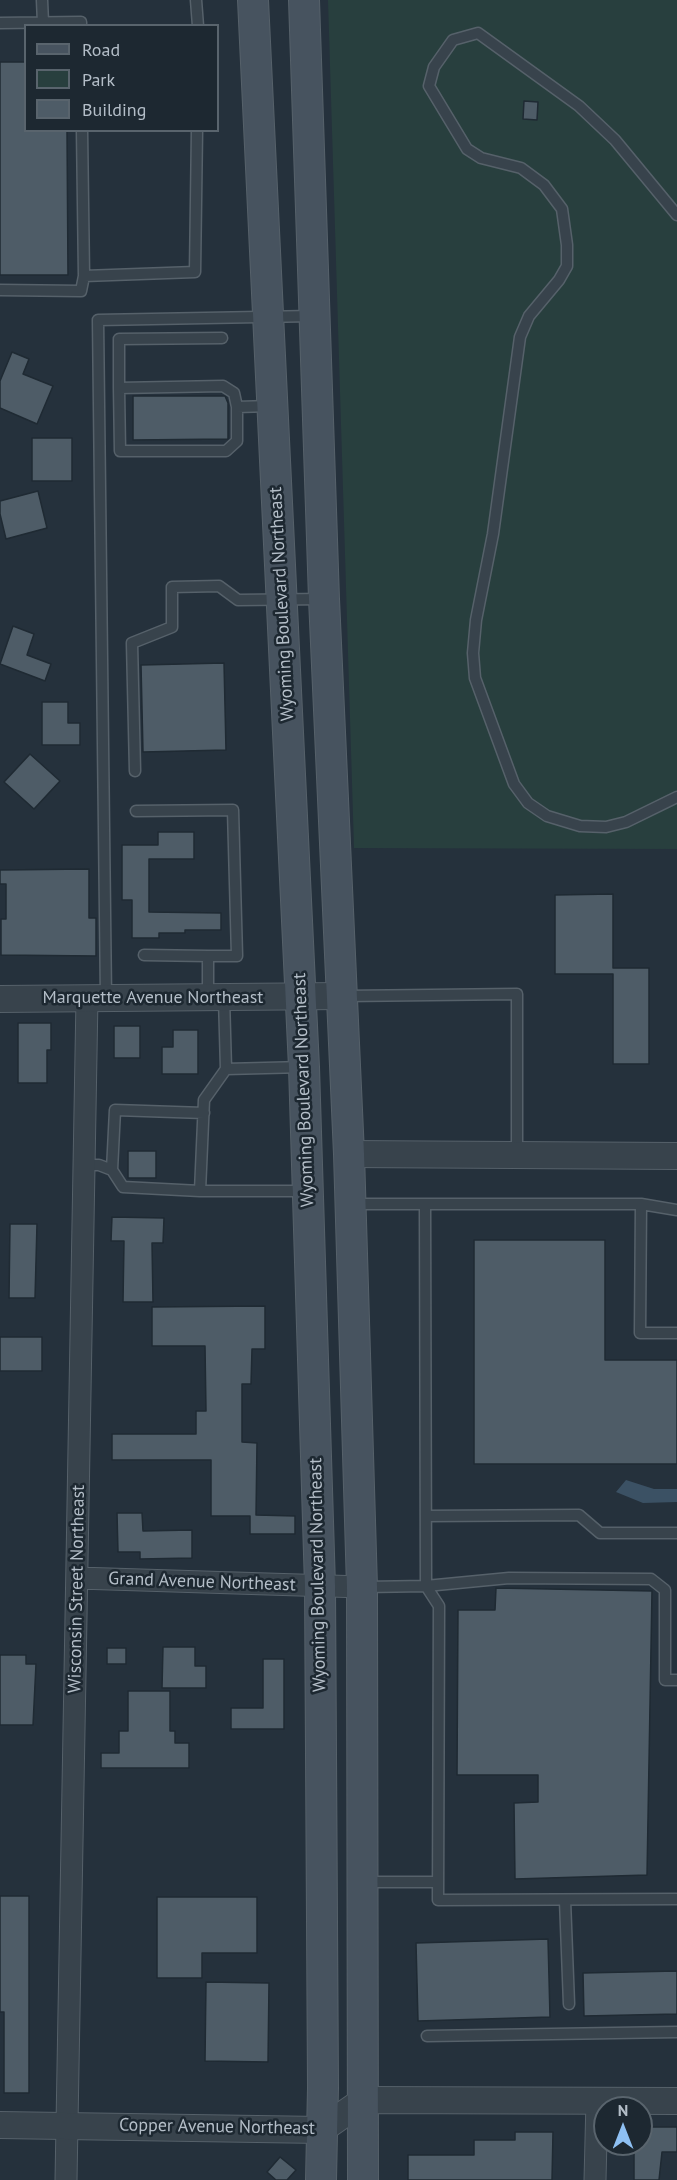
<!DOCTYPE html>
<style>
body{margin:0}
#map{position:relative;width:677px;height:2180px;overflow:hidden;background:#25313c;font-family:"PT Sans",sans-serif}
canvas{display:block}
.legend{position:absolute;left:24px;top:24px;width:195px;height:108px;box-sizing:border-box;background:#1d2831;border:2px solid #59646d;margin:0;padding:8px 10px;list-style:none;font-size:18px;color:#b4bec8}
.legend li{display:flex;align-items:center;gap:12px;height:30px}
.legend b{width:30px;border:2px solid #59646d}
.north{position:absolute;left:593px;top:2096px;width:60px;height:60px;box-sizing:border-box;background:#1d2831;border:2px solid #59646d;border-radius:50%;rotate:0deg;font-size:16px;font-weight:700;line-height:24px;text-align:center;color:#b4bec8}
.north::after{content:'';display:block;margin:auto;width:21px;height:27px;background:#8ec0f3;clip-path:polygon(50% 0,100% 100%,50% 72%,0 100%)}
</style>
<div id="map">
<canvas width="677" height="2180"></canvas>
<ul class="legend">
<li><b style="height:8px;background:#47535f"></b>Road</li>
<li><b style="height:16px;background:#283f3e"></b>Park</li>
<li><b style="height:16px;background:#4e5c67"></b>Building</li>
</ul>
<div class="north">N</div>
</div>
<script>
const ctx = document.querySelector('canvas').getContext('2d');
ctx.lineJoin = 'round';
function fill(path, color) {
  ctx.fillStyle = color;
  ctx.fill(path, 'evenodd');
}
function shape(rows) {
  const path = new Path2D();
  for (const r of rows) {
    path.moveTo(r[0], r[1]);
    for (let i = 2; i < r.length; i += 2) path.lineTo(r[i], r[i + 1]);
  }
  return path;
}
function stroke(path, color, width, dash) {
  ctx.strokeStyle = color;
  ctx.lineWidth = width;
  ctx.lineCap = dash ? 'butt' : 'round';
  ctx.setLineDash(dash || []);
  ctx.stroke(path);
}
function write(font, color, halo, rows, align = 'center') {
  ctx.font = font + ' "PT Sans",sans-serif';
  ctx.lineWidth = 5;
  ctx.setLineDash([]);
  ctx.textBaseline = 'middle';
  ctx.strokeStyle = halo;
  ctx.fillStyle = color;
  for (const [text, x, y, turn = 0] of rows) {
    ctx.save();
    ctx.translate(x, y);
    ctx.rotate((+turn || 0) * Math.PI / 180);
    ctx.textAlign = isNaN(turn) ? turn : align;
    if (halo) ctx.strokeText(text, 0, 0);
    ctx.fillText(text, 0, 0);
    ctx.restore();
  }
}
fill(shape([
 [328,0,677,0,677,849,354,848]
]), '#283f3e');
fill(shape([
 [626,1480,654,1489,677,1489,677,1502,643,1503,616,1492]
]), '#3b5164');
const building = shape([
 [0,62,26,62,26,130,67,130,68,275,0,275,0,62],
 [524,101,538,102,537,120,523,119,524,101],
 [12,352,29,359,23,374,53,386,37,424,0,408,0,381,12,352],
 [133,396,225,396,228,403,228,439,133,440,133,396],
 [32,438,72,438,72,481,32,481,32,438],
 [38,491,47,528,6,539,0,514,0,501,38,491],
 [13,626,34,634,27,655,51,664,45,681,0,664,13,626],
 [224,663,226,750,143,752,141,665,224,663],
 [42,702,68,702,68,723,80,723,80,745,42,745,42,702],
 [30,754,60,781,34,809,4,782,30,754],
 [158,832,194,832,194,859,149,859,149,912,221,913,221,930,185,930,185,933,159,933,159,938,132,938,132,900,122,900,122,845,158,845,158,832],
 [89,869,89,918,96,918,96,956,1,955,1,919,6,919,6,884,0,884,0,870,89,869],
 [613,894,613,968,649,968,649,1064,613,1064,613,974,555,974,555,895,613,894],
 [18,1023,51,1023,51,1050,47,1050,47,1083,18,1083,18,1023],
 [114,1026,140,1026,140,1058,114,1058,114,1026],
 [173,1030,198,1030,198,1074,162,1074,162,1047,173,1047,173,1030],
 [128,1151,156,1151,156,1178,128,1178,128,1151],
 [112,1217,164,1218,163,1243,152,1243,153,1302,123,1302,124,1241,111,1241,112,1217],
 [10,1224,37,1224,35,1298,9,1298,10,1224],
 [474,1240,605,1240,605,1360,677,1360,677,1464,474,1464,474,1240],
 [265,1306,265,1349,252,1349,251,1384,242,1384,242,1442,257,1443,256,1515,295,1516,295,1534,250,1534,250,1516,211,1516,211,1460,112,1460,112,1434,196,1434,196,1411,206,1411,205,1346,152,1346,152,1307,265,1306],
 [0,1337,42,1337,42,1371,0,1371,0,1337],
 [117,1513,142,1513,143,1531,192,1530,192,1558,140,1559,140,1552,118,1552,117,1513],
 [496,1588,652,1591,647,1875,515,1879,514,1803,538,1802,538,1775,457,1775,458,1610,495,1610,496,1588],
 [163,1647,195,1647,195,1666,206,1666,206,1688,162,1688,163,1647],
 [107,1648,126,1648,126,1664,107,1664,107,1648],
 [0,1655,26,1655,26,1664,36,1664,33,1725,0,1725,0,1655],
 [263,1659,284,1659,284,1729,231,1729,231,1708,263,1708,263,1659],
 [128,1691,170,1691,170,1731,175,1731,175,1743,189,1743,189,1768,101,1768,101,1753,119,1753,119,1731,128,1731,128,1691],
 [0,1896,29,1896,29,2093,4,2093,4,2012,0,2012,0,1896],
 [157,1897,257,1897,257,1953,202,1953,202,1978,157,1978,157,1897],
 [548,1939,550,2017,418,2021,416,1943,548,1939],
 [677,1971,677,2014,584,2016,583,1973,677,1971],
 [206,1982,269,1983,268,2062,205,2061,206,1982],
 [641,2127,677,2127,677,2152,662,2152,659,2180,634,2180,634,2144,641,2144,641,2127],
 [515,2132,553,2132,552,2180,408,2180,408,2155,474,2155,474,2140,515,2140,515,2132],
 [280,2157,296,2170,287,2180,276,2180,267,2172,280,2157]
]);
fill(building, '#4e5c67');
stroke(building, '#1f2a33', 1.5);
const service = shape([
 [42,0,43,23],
 [196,0,198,26],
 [0,23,81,22,81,26],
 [82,130,84,276],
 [677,215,615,140,579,106,478,33,453,40,434,67,429,86,467,149,481,158,521,168,544,185,562,209,567,245,567,266,559,280,529,316,520,337,493,534,476,620,473,653,475,678,514,784,528,803,547,816,580,826,606,827,626,822,677,797],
 [0,290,81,291,84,276,195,272,197,130],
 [119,388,119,339,222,338],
 [237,407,234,393,223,386,119,388,120,451,226,451,237,441,237,407,270,406],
 [135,771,132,643,172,627,172,587,219,586,238,600,323,599],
 [136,811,233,810,237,956,208,956],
 [144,955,208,956,208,998],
 [345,996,517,994,517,1155],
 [106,998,98,320,313,316],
 [224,998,226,1069],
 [304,1067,226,1069,204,1100,200,1191,305,1191],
 [84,1165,99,1165,112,1170,123,1187,200,1191],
 [112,1170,115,1110,204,1113],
 [351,1204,641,1204,677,1210],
 [425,1204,426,1586,439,1606,438,1900,677,1899],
 [641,1204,640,1333,677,1333],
 [426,1516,579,1515,600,1533,677,1533],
 [365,1587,426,1586,509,1578,651,1579,665,1590,665,1680,677,1680],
 [363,1882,438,1882],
 [565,1900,569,2004],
 [427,2036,677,2032]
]);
const minor = shape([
 [78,1578,362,1587],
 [66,2180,87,998],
 [595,2180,597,2100]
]);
const tertiary = shape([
 [0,999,342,996],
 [349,1154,677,1156],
 [0,2125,321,2130,364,2100,677,2101]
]);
const secondary = shape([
 [253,0,304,1067,320,1586,323,2088,321,2180],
 [304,0,324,599,349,1154,362,1587,363,2180]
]);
stroke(service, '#56616a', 13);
stroke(minor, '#56616a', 23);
stroke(tertiary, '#56616a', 28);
stroke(secondary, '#56616a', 32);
stroke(service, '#38434c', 10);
stroke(minor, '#38434c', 21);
stroke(tertiary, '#38434c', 26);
stroke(secondary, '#47535f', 30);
write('18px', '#b4bec8', '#1d2831', [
 ["Wyoming Boulevard Northeast",282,604,-93],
 ["Marquette Avenue Northeast",153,998],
 ["Wyoming Boulevard Northeast",304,1090,-92],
 ["Wyoming Boulevard Northeast",318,1575,-91],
 ["Grand Avenue Northeast",202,1582,2],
 ["Wisconsin Street Northeast",77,1589,-89],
 ["Copper Avenue Northeast",217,2127,1]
]);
</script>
